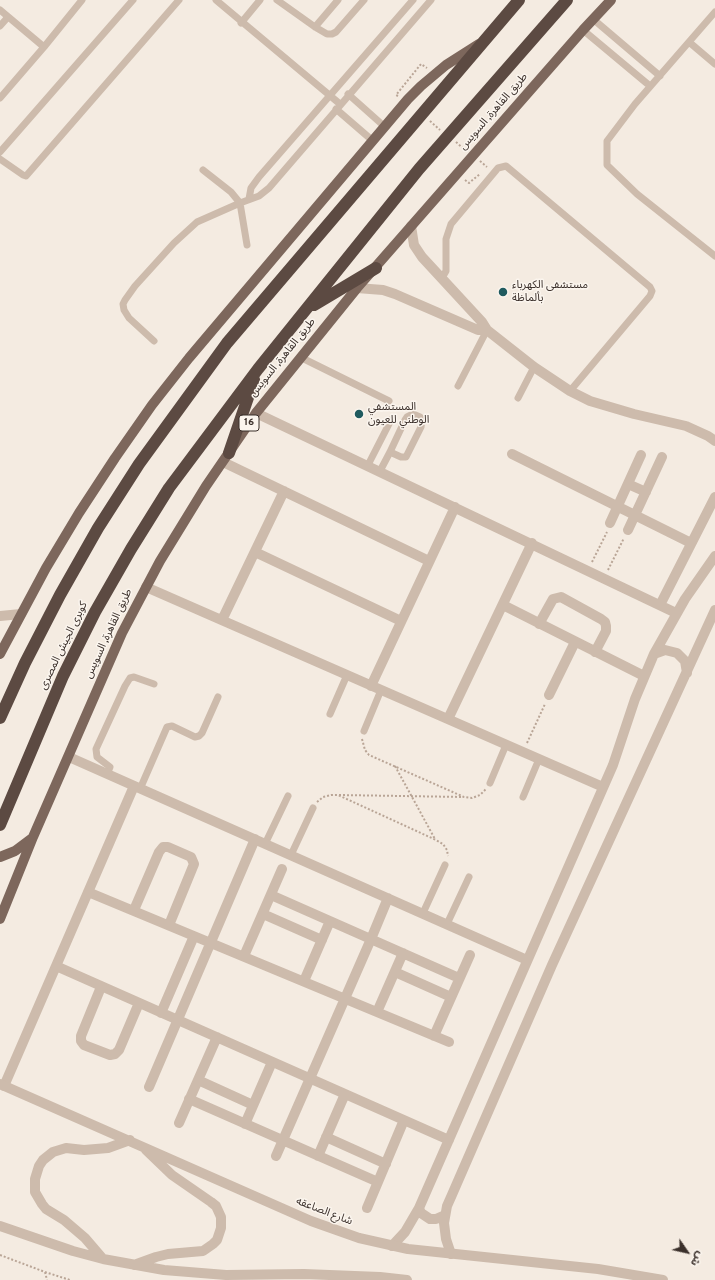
<!DOCTYPE html>
<meta charset="utf-8">
<style>
body{margin:0}
#map{position:relative;width:715px;height:1280px;overflow:hidden;background:#f4ebe1;font-family:Overpass,"Noto Sans Arabic",sans-serif}
canvas{display:block}
.north{position:absolute;left:667px;top:1232px;width:40px;height:40px;-webkit-text-stroke:3px #fbf5ee;paint-order:stroke;rotate:124deg;font-size:11px;font-weight:700;line-height:16px;text-align:center;color:#3b302b}
.north::after{content:'';display:block;margin:auto;width:14px;height:18px;background:#3b302b;clip-path:polygon(50% 0,100% 100%,50% 72%,0 100%)}
</style>
<div id="map">
<canvas width="715" height="1280"></canvas>
<div class="north">ش</div>
</div>
<script>
const ctx = document.querySelector('canvas').getContext('2d');
ctx.lineJoin = 'round';
function shape(rows) {
  const path = new Path2D();
  for (const r of rows) {
    path.moveTo(r[0], r[1]);
    for (let i = 2; i < r.length; i += 2) path.lineTo(r[i], r[i + 1]);
  }
  return path;
}
function stroke(path, color, width, dash) {
  ctx.strokeStyle = color;
  ctx.lineWidth = width;
  ctx.lineCap = dash ? 'butt' : 'round';
  ctx.setLineDash(dash || []);
  ctx.stroke(path);
}
function write(font, color, halo, rows, align = 'center') {
  ctx.font = font + ' Overpass,"Noto Sans Arabic",sans-serif';
  ctx.lineWidth = 3;
  ctx.setLineDash([]);
  ctx.textBaseline = 'middle';
  ctx.strokeStyle = halo;
  ctx.fillStyle = color;
  for (const [text, x, y, turn = 0] of rows) {
    ctx.save();
    ctx.translate(x, y);
    ctx.rotate((+turn || 0) * Math.PI / 180);
    ctx.textAlign = isNaN(turn) ? turn : align;
    if (halo) ctx.strokeText(text, 0, 0);
    ctx.fillText(text, 0, 0);
    ctx.restore();
  }
}
stroke(shape([
 [398,96,396,95,421,64,427,68],
 [430,121,440,130],
 [456,142,465,150],
 [480,161,487,167],
 [465,180,469,183,480,174],
 [592,562,607,532],
 [608,570,624,538],
 [362,739,365,750,369,755,464,797,472,798,480,795,486,789],
 [527,743,545,704],
 [395,766,435,839],
 [339,795,463,797],
 [317,802,323,797,331,795,338,795,436,840,443,844,447,850,448,856],
 [0,1255,45,1272,70,1280],
 [45,1272,47,1280]
]), '#b9a596', 2, [2, 2]);
stroke(shape([
 [216,0,340,104],
 [277,0,315,27,327,34,332,34,336,32,364,0],
 [0,10,44,47],
 [715,12,635,104,607,141,607,165,637,194,715,256],
 [593,19,660,76],
 [241,23,260,0],
 [0,26,8,17],
 [315,27,338,0],
 [583,30,650,86],
 [689,42,715,64],
 [348,94,385,127],
 [0,98,44,47,82,0],
 [336,109,373,141],
 [0,152,133,0],
 [0,159,23,175,26,176,179,0],
 [203,170,231,192,240,203,247,245],
 [249,199,251,188,259,177,413,0],
 [442,278,446,271,446,239,451,224,498,168,506,166,650,287,652,291,650,296,570,391],
 [154,341,129,318,124,310,123,304,125,300,135,286,174,243,197,222,240,203,259,196,269,188,431,0],
 [300,357,389,401],
 [458,386,487,330],
 [518,398,534,367],
 [368,465,391,420],
 [380,471,390,452,405,420,407,417,413,414,420,417,422,420,421,427,406,457,401,457,390,452],
 [330,714,347,675],
 [364,731,381,690],
 [107,774,110,767,97,757,96,749,125,686,130,678,134,677,154,684],
 [490,783,506,745],
 [140,789,167,727,172,726,195,737,199,736,202,733,218,697],
 [523,797,539,759],
 [265,844,288,796],
 [291,855,313,808],
 [423,913,445,865],
 [447,924,469,877]
]), '#cdbbac', 7);
stroke(shape([
 [411,226,414,245,422,257,482,322,487,330,534,367,570,391,590,401,634,414,686,426,708,436,715,441],
 [357,288,383,290,395,294,478,330,487,330],
 [256,413,676,613],
 [512,454,691,543],
 [223,462,429,561],
 [628,484,646,492],
 [610,523,641,455],
 [628,530,662,457],
 [255,552,401,621],
 [146,587,603,787],
 [503,605,644,676],
 [660,605,715,497],
 [222,620,284,491],
 [539,624,553,599,561,597,601,619,605,622,606,626,606,631,595,652],
 [654,654,665,650,677,653,685,661,687,673],
 [371,686,455,507],
 [549,695,575,642],
 [448,719,532,543],
 [69,757,527,960],
 [88,892,449,1042],
 [271,895,459,978],
 [134,910,159,852,163,847,168,847,191,857,194,864,169,925],
 [263,914,322,940],
 [244,956,282,869],
 [56,966,449,1140],
 [395,972,451,997],
 [304,981,330,921],
 [101,987,81,1036,81,1041,84,1045,110,1055,115,1054,119,1050,139,1003],
 [377,1012,403,953],
 [161,1013,194,936],
 [434,1036,470,955],
 [198,1080,253,1105],
 [4,1086,134,786],
 [149,1087,255,839],
 [189,1099,378,1182],
 [179,1123,217,1037],
 [245,1124,272,1062],
 [326,1137,386,1164],
 [276,1156,371,939,388,898],
 [318,1156,345,1094],
 [367,1208,404,1120],
 [419,1208,421,1213,430,1219,436,1219,445,1215],
 [392,1246,405,1232,419,1208,613,765,635,699,654,654,685,599,715,556],
 [451,1254,446,1239,444,1223,447,1206,451,1197,552,965,715,610]
]), '#cdbbac', 10);
stroke(shape([
 [0,616,21,614],
 [0,1084,311,1221,359,1238,408,1249,598,1269,663,1280],
 [0,1226,73,1251,103,1259,164,1270,226,1275,304,1274,380,1277,407,1280],
 [103,1259,85,1238,64,1220,46,1209,42,1204,35,1192,35,1179,39,1166,43,1160,53,1152,66,1148,84,1150,108,1148,130,1140],
 [134,1265,156,1257,168,1254,203,1251,213,1244,217,1240,221,1228,221,1217,216,1206,211,1202,172,1175,146,1150]
]), '#cdbbac', 10);
stroke(shape([
 [0,654,46,568,79,513,115,458,152,405,189,358,408,99,421,86,446,65,479,44],
 [0,857,15,851,31,839],
 [0,919,33,837,122,633,160,561,206,486,256,413,357,288,583,30,611,0]
]), '#7d675c', 10);
stroke(shape([
 [314,305,376,268],
 [229,453,254,380],
 [0,718,25,663,60,595,98,528,139,464,227,343,519,0],
 [0,825,63,676,95,612,131,549,169,488,258,369,419,169,567,0]
]), '#5c4a42', 12);
for (const [x, y, r, color] of [
 [503,292,5,"#1f5a5e"],
 [359,414,5,"#1f5a5e"]
]) {
  const dot = new Path2D();
  dot.arc(x, y, r, 0, 2 * Math.PI);
  ctx.fillStyle = color;
  ctx.fill(dot);
  stroke(dot, '#fbf5ee', 1.5);
}
for (const [x, y, w] of [
 [249,423,20]
]) {
  const box = new Path2D();
  box.roundRect(x - w / 2, y - 8, w, 16, 3);
  ctx.fillStyle = '#fbf5ee';
  ctx.fill(box);
  stroke(box, '#3b302b', 1);
}
write('bold 10px', '#3b302b', null, [
 ["16",249,423]
]);
write('11px', '#3b302b', '#fbf5ee', [
 ["طريق القاهرة, السويس",494,112,-49],
 ["طريق القاهرة, السويس",283,358,-51],
 ["طريق القاهرة, السويس",109,634,-65],
 ["كوبرى الجيش المصرى",64,646,-64],
 ["شارع الصاعقه",324,1212,21]
]);
write('11px', '#3b302b', '#fbf5ee', [
 ["مستشفى الكهرباء",512,286],
 ["بألماظة",512,299],
 ["المستشفي",368,408],
 ["الوطني للعيون",368,421]
], 'left');
</script>
